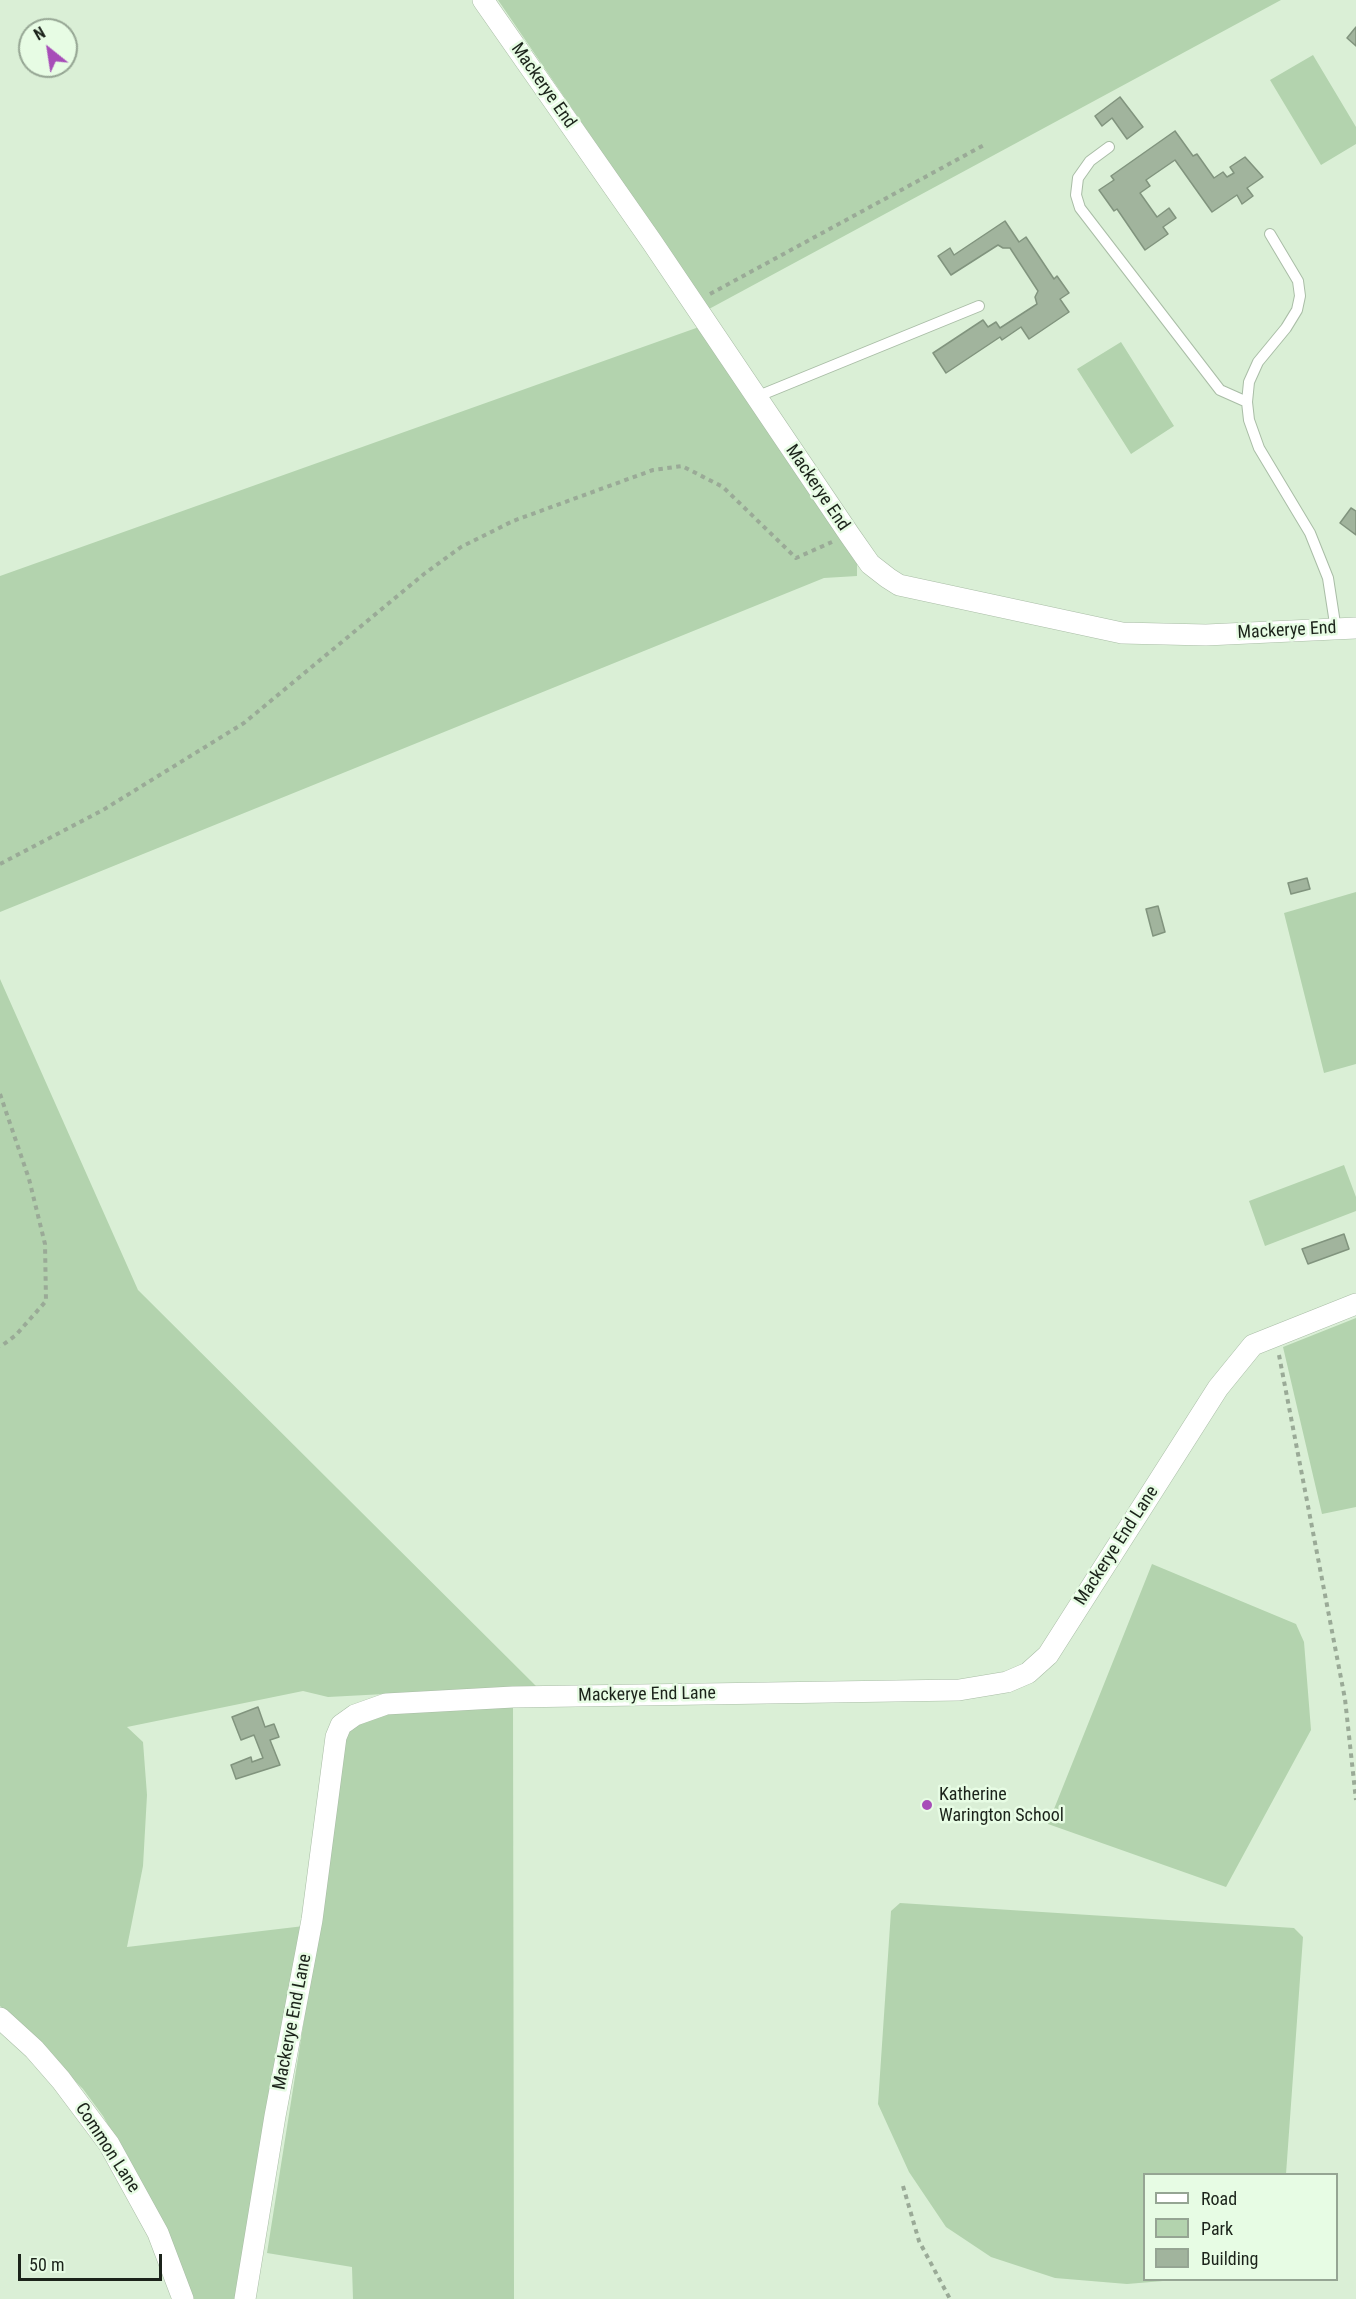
<!DOCTYPE html>
<style>
body{margin:0}
#map{position:relative;width:1356px;height:2299px;overflow:hidden;background:#daefd6;font-family:"Roboto Condensed",sans-serif}
canvas{display:block}
.legend{position:absolute;left:1143px;top:2173px;width:195px;height:108px;box-sizing:border-box;background:#e7fce4;border:2px solid #95a593;margin:0;padding:8px 10px;list-style:none;font-size:18px;color:#1b231a}
.legend li{display:flex;align-items:center;gap:12px;height:30px}
.legend b{width:30px;border:2px solid #95a593}
.north{position:absolute;left:18px;top:18px;width:60px;height:60px;box-sizing:border-box;background:#e7fce4;border:2px solid #95a593;border-radius:50%;rotate:330deg;font-size:16px;font-weight:700;line-height:24px;text-align:center;color:#1b231a}
.north::after{content:'';display:block;margin:auto;width:21px;height:27px;background:#a74db8;clip-path:polygon(50% 0,100% 100%,50% 72%,0 100%)}
.scale{position:absolute;left:18px;top:2254px;width:144px;height:27px;box-sizing:border-box;border:3px solid #1b231a;border-top:0;padding-left:8px;font-size:18px;line-height:21px;white-space:nowrap;color:#1b231a;-webkit-text-stroke:4px #e7fce4;paint-order:stroke}
</style>
<div id="map">
<canvas width="1356" height="2299"></canvas>
<ul class="legend">
<li><b style="height:8px;background:#fff"></b>Road</li>
<li><b style="height:16px;background:#b3d3ae"></b>Park</li>
<li><b style="height:16px;background:#a1b49d"></b>Building</li>
</ul>
<div class="north">N</div>
<div class="scale">50 m</div>
</div>
<script>
const ctx = document.querySelector('canvas').getContext('2d');
ctx.lineJoin = 'round';
function fill(path, color) {
  ctx.fillStyle = color;
  ctx.fill(path, 'evenodd');
}
function shape(rows) {
  const path = new Path2D();
  for (const r of rows) {
    path.moveTo(r[0], r[1]);
    for (let i = 2; i < r.length; i += 2) path.lineTo(r[i], r[i + 1]);
  }
  return path;
}
function stroke(path, color, width, dash) {
  ctx.strokeStyle = color;
  ctx.lineWidth = width;
  ctx.lineCap = dash ? 'butt' : 'round';
  ctx.setLineDash(dash || []);
  ctx.stroke(path);
}
function write(font, color, halo, rows, align = 'center') {
  ctx.font = font + ' "Roboto Condensed",sans-serif';
  ctx.lineWidth = 5;
  ctx.setLineDash([]);
  ctx.textBaseline = 'middle';
  ctx.strokeStyle = halo;
  ctx.fillStyle = color;
  for (const [text, x, y, turn = 0] of rows) {
    ctx.save();
    ctx.translate(x, y);
    ctx.rotate((+turn || 0) * Math.PI / 180);
    ctx.textAlign = isNaN(turn) ? turn : align;
    if (halo) ctx.strokeText(text, 0, 0);
    ctx.fillText(text, 0, 0);
    ctx.restore();
  }
}
fill(shape([
 [498,0,1281,0,709,309],
 [1313,55,1356,127,1356,144,1321,165,1270,80],
 [699,327,857,561,857,576,824,578,0,912,0,576],
 [1121,342,1174,426,1131,454,1077,369],
 [1356,892,1356,1064,1324,1073,1284,913],
 [0,979,138,1290,536,1686,328,1697,303,1691,127,1727,143,1742,147,1795,143,1866,127,1947,304,1926,238,2299,191,2299,152,2203,103,2116,83,2089,0,2006],
 [1344,1165,1356,1197,1356,1211,1265,1246,1249,1201],
 [1356,1318,1356,1507,1322,1514,1283,1347],
 [1152,1564,1296,1624,1304,1642,1311,1730,1226,1887,1048,1824],
 [513,1704,514,2299,353,2299,352,2267,267,2253,311,1976,344,1735,372,1715],
 [900,1903,1294,1928,1303,1937,1286,2174,1144,2174,1144,2280,1175,2280,1127,2284,1055,2278,991,2257,946,2227,909,2172,878,2104,891,1911]
]), '#b3d3ae');
const building = shape([
 [1356,27,1356,46,1347,38,1356,27],
 [1120,97,1143,127,1127,139,1112,118,1102,126,1095,116,1120,97],
 [1175,131,1193,156,1197,154,1214,178,1223,172,1227,177,1234,173,1230,167,1245,157,1263,177,1247,188,1253,196,1242,204,1237,195,1212,212,1175,160,1146,180,1150,186,1140,193,1157,217,1169,208,1176,218,1163,227,1168,234,1145,250,1117,209,1114,211,1099,190,1114,180,1111,176,1175,131],
 [1005,221,1019,242,1026,237,1054,279,1057,276,1069,293,1060,299,1069,312,1029,339,1021,327,1002,340,1000,337,946,373,933,353,983,320,988,327,996,322,1000,328,1037,304,1035,297,1038,291,1010,248,1003,248,998,245,951,275,938,256,950,248,954,255,1005,221],
 [1351,508,1356,511,1356,535,1340,523,1351,508],
 [1307,878,1310,889,1291,894,1288,883,1307,878],
 [1158,906,1165,932,1153,936,1146,909,1158,906],
 [1344,1234,1349,1249,1308,1264,1302,1249,1344,1234],
 [258,1707,265,1727,274,1724,279,1737,270,1740,280,1765,236,1779,231,1765,251,1757,252,1762,263,1758,254,1735,241,1740,232,1717,258,1707]
]);
fill(building, '#a1b49d');
stroke(building, '#81947e', 1.5);
const lane = shape([
 [1109,147,1090,161,1078,178,1076,195,1080,208,1220,390,1247,402,1249,420,1259,448,1310,533,1328,578,1336,630],
 [756,397,979,306],
 [1247,402,1249,382,1258,362,1286,328,1297,310,1300,296,1298,281,1270,234]
]);
const street = shape([
 [483,0,652,242,849,534,870,564,888,578,899,585,1122,633,1206,635,1356,628],
 [0,2018,34,2049,61,2080,109,2144,158,2233,183,2299],
 [245,2299,275,2116,312,1920,336,1737,341,1725,355,1715,386,1704,513,1697,959,1690,1007,1682,1028,1673,1048,1655,1218,1388,1253,1345,1356,1304]
]);
stroke(lane, '#a9bda6', 12);
stroke(street, '#a9bda6', 22);
stroke(shape([
 [710,294,984,145],
 [0,864,103,810,244,723,424,574,461,547,513,521,653,470,682,466,723,487,796,558,832,542],
 [0,1094,29,1179,45,1244,46,1301,16,1335,0,1347],
 [1279,1355,1345,1699,1356,1800],
 [903,2186,919,2241,950,2299]
]), '#9aaa97', 4, [4.5, 4.5]);
stroke(lane, '#fff', 10);
stroke(street, '#fff', 21);
for (const [x, y, r, color] of [
 [927,1805,6,"#a74db8"]
]) {
  const dot = new Path2D();
  dot.arc(x, y, r, 0, 2 * Math.PI);
  ctx.fillStyle = color;
  ctx.fill(dot);
  stroke(dot, '#e7fce4', 2);
}
write('18px', '#1b231a', '#e7fce4', [
 ["Mackerye End",543,86,55],
 ["Mackerye End",817,488,56],
 ["Mackerye End",1287,631,-3],
 ["Mackerye End Lane",1117,1546,-57],
 ["Mackerye End Lane",647,1695,-1],
 ["Mackerye End Lane",293,2022,-79],
 ["Common Lane",107,2148,57]
]);
write('18px', '#1b231a', '#e7fce4', [
 ["Katherine",939,1795],
 ["Warington School",939,1816]
], 'left');
</script>
